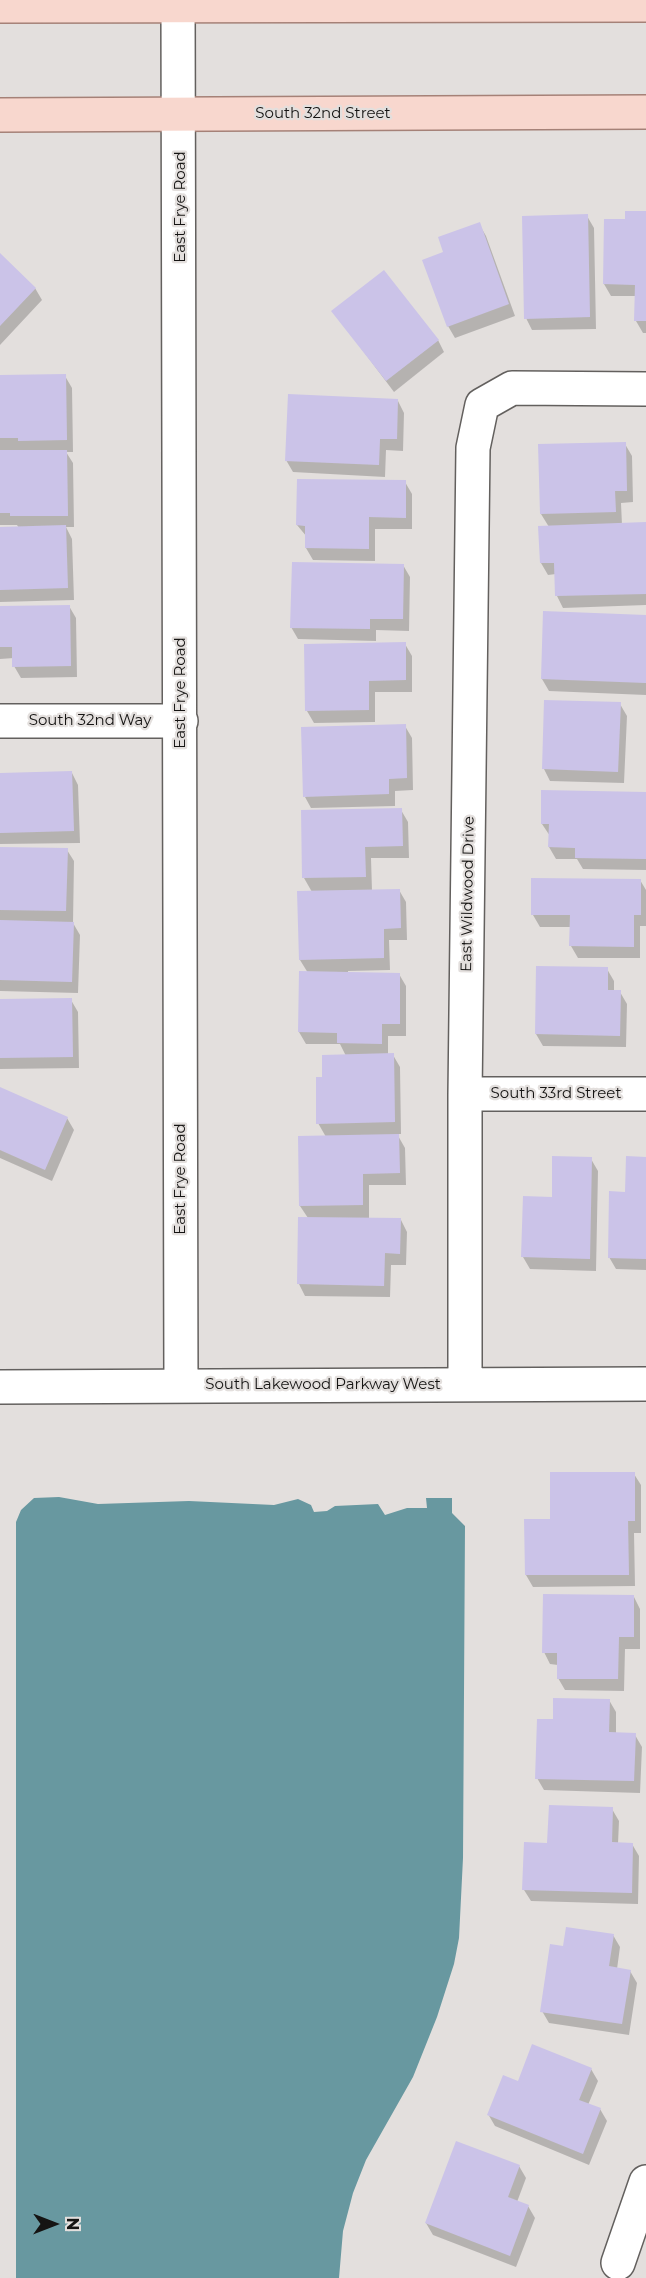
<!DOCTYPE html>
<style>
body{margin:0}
#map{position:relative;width:646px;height:2278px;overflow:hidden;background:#e3dfdd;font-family:Montserrat,sans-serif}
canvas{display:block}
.north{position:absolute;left:24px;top:2194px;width:60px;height:60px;-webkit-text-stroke:4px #e3dfdd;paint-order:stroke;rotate:90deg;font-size:16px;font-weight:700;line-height:24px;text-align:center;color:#151413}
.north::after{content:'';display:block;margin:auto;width:21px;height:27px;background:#151413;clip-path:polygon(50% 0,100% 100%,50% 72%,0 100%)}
</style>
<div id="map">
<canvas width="646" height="2278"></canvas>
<div class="north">N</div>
</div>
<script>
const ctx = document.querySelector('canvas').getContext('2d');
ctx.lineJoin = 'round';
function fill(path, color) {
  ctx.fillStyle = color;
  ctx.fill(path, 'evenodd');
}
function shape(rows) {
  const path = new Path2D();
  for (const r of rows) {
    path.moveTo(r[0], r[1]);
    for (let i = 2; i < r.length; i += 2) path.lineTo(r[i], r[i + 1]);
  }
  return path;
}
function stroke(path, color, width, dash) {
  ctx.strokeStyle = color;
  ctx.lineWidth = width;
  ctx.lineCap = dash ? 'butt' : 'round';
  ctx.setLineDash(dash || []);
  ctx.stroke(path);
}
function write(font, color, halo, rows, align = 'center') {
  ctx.font = font + ' Montserrat,sans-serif';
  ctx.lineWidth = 4.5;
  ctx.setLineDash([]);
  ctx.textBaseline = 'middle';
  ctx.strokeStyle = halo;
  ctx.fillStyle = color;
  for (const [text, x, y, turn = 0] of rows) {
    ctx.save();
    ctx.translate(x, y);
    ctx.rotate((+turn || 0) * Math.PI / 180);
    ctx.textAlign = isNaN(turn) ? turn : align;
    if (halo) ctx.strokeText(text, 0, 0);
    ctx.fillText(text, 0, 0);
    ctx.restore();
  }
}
fill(shape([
 [59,1497,98,1504,189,1501,274,1505,298,1499,311,1505,314,1512,327,1511,335,1506,378,1504,385,1515,407,1508,427,1508,426,1498,452,1498,452,1513,465,1526,463,1858,459,1938,454,1964,437,2017,413,2077,366,2160,353,2193,343,2231,339,2278,16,2278,16,1522,21,1510,34,1498]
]), '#6898a0');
fill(shape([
 [646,213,646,333,643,333,636,321,636,296,611,296,604,284,627,221],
 [587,216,594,228,596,329,532,330,526,318],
 [479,224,486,236,515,316,455,338,448,326,445,253],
 [0,255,35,288,42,300,0,345],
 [333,311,438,340,444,352,394,392],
 [65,376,72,388,73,452,66,452,73,463,74,527,66,527,72,539,74,600,0,602,0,528,19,528,17,525,0,525,0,377],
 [398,401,404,413,403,451,386,450,385,477,293,472,286,460],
 [625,444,632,456,633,502,621,503,622,525,646,524,646,605,563,608,557,596,556,574,548,575,541,563,549,527,541,514],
 [405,482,412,494,412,529,375,529,375,561,313,560,306,548,307,537,297,525],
 [403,565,410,577,409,631,376,630,376,641,298,639,291,627],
 [69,606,76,618,77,677,21,678,14,666,14,658,0,659,0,607],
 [646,616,646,695,549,691,542,679],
 [405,644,412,656,412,692,375,692,375,722,314,723,307,711,306,645],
 [546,701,620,704,627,716,624,783,550,781,544,769],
 [405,726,412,738,413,790,395,791,395,806,311,808,305,797],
 [72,773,78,785,80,843,0,844,0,774],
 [646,794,646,870,583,869,577,859,556,859,549,847,550,836,542,824],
 [401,810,408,822,409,858,371,858,372,891,399,890,406,902,407,940,389,940,390,970,348,971,348,973,399,974,406,986,406,1036,388,1036,388,1055,393,1055,400,1067,401,1134,397,1134,405,1148,406,1185,369,1185,369,1219,401,1220,407,1232,406,1265,391,1265,390,1297,305,1296,299,1284,308,1218,300,1206,326,1137,318,1123,324,1079,346,1056,340,1044,306,1044,299,1032,308,973,300,960,312,892,304,878],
 [0,848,67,850,74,861,73,923,80,935,78,993,0,991],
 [640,880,646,890,646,926,640,926,640,958,578,958,571,946,571,927,540,927,533,915],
 [607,969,614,981,614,992,620,992,627,1004,626,1047,543,1046,536,1034],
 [71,1000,78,1012,79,1068,0,1069,0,1001],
 [0,1089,67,1118,74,1130,52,1181,0,1158],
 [646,1158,646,1270,616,1269,609,1257],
 [591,1159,598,1171,596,1271,530,1269,523,1257,553,1199],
 [634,1474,641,1485,641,1533,634,1533,635,1586,533,1587,526,1575,551,1521],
 [634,1597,640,1609,640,1649,625,1649,624,1691,565,1690,558,1678,558,1665,550,1664,544,1652],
 [609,1700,616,1712,616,1734,635,1735,642,1747,640,1793,544,1790,537,1778,554,1720],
 [612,1809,619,1821,618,1844,632,1844,639,1856,638,1904,531,1901,524,1890,549,1844],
 [613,1935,620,1947,617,1969,630,1971,637,1983,629,2035,549,2023,542,2011,564,1948],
 [591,2069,598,2081,588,2105,600,2109,607,2121,589,2165,495,2126,488,2114,519,2083],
 [519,2166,526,2178,517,2202,528,2206,535,2218,516,2267,433,2235,426,2223]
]), '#0003');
fill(shape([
 [625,211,646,211,646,321,634,321,635,285,603,284,604,219,625,219],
 [588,214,590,317,524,319,522,216],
 [480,222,509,304,447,327,422,260,443,252,438,237],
 [0,253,36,288,0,326],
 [384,270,439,340,386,381,331,311],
 [66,374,67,440,18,441,18,438,0,438,0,375],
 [288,394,398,399,397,439,380,439,379,465,285,461],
 [626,442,627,491,615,491,616,512,540,514,538,444],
 [0,450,67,450,68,516,10,516,10,513,0,513],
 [297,479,406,480,406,518,369,517,369,549,305,548,305,526,296,525],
 [646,522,646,594,555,596,554,563,540,563,538,526],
 [66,525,68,588,0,590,0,527],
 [292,562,404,564,403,619,370,619,370,629,290,628],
 [70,605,71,666,12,667,12,647,0,647,0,606],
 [543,611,646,615,646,683,541,679],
 [406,642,406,680,369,681,369,710,305,711,304,644],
 [544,700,621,702,618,772,542,769],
 [406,724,407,778,389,779,389,794,303,797,301,727],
 [72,771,74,831,0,833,0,773],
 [541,790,646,792,646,859,575,858,575,848,548,847,549,824,541,824],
 [402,808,403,846,365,847,366,877,302,878,301,810],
 [0,847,68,848,66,911,0,910],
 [531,878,641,879,641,915,634,915,634,947,569,946,570,915,531,915],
 [400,889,401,928,384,929,384,958,299,960,297,891],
 [0,920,74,922,72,982,0,980],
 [536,966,608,967,608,990,621,990,620,1036,535,1034],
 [299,971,400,973,400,1024,382,1024,382,1044,337,1043,337,1033,298,1032],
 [72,998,73,1057,0,1058,0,999],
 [394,1053,395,1122,316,1124,316,1077,322,1077,322,1055],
 [0,1087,68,1117,45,1170,0,1150],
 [399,1134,400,1173,363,1174,363,1205,299,1206,298,1136],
 [552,1156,592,1157,590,1259,521,1257,523,1196,552,1197],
 [626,1156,646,1157,646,1259,608,1258,609,1191,625,1192],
 [298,1217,401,1218,400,1254,385,1253,384,1286,297,1284],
 [550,1472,635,1472,635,1521,628,1521,629,1575,525,1575,524,1519,550,1519],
 [543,1594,634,1595,634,1637,619,1637,618,1679,557,1679,557,1653,542,1653],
 [553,1698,610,1699,609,1732,636,1733,634,1781,535,1779,537,1719,553,1719],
 [549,1805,613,1807,612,1842,633,1843,632,1893,522,1890,524,1842,547,1843],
 [566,1927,614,1934,609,1966,631,1970,622,2024,540,2012,550,1944,563,1946],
 [532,2044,592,2068,579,2100,601,2108,583,2154,487,2115,503,2075,518,2081],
 [456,2141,520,2165,508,2197,529,2205,510,2256,425,2223]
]), '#cbc3e8');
const minor = shape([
 [178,0,181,1385],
 [0,721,181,721],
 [465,1094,646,1094],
 [465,1384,465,1094,473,448,482,405,512,388,646,389],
 [0,1387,646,1384],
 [618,2263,646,2182]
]);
const major = shape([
 [0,6,646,5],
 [0,115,646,112]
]);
stroke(minor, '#63605e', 36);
stroke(major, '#a58177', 36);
stroke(minor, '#fff', 33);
stroke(major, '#f8d7ce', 33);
write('15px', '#151413', '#e3dfdd', [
 ["South 32nd Street",323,114],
 ["East Frye Road",181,207,-90],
 ["East Frye Road",181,693,-90],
 ["South 32nd Way",90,721],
 ["East Wildwood Drive",468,894,-89],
 ["South 33rd Street",556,1094],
 ["East Frye Road",181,1179,-90],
 ["South Lakewood Parkway West",323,1385]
]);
</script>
